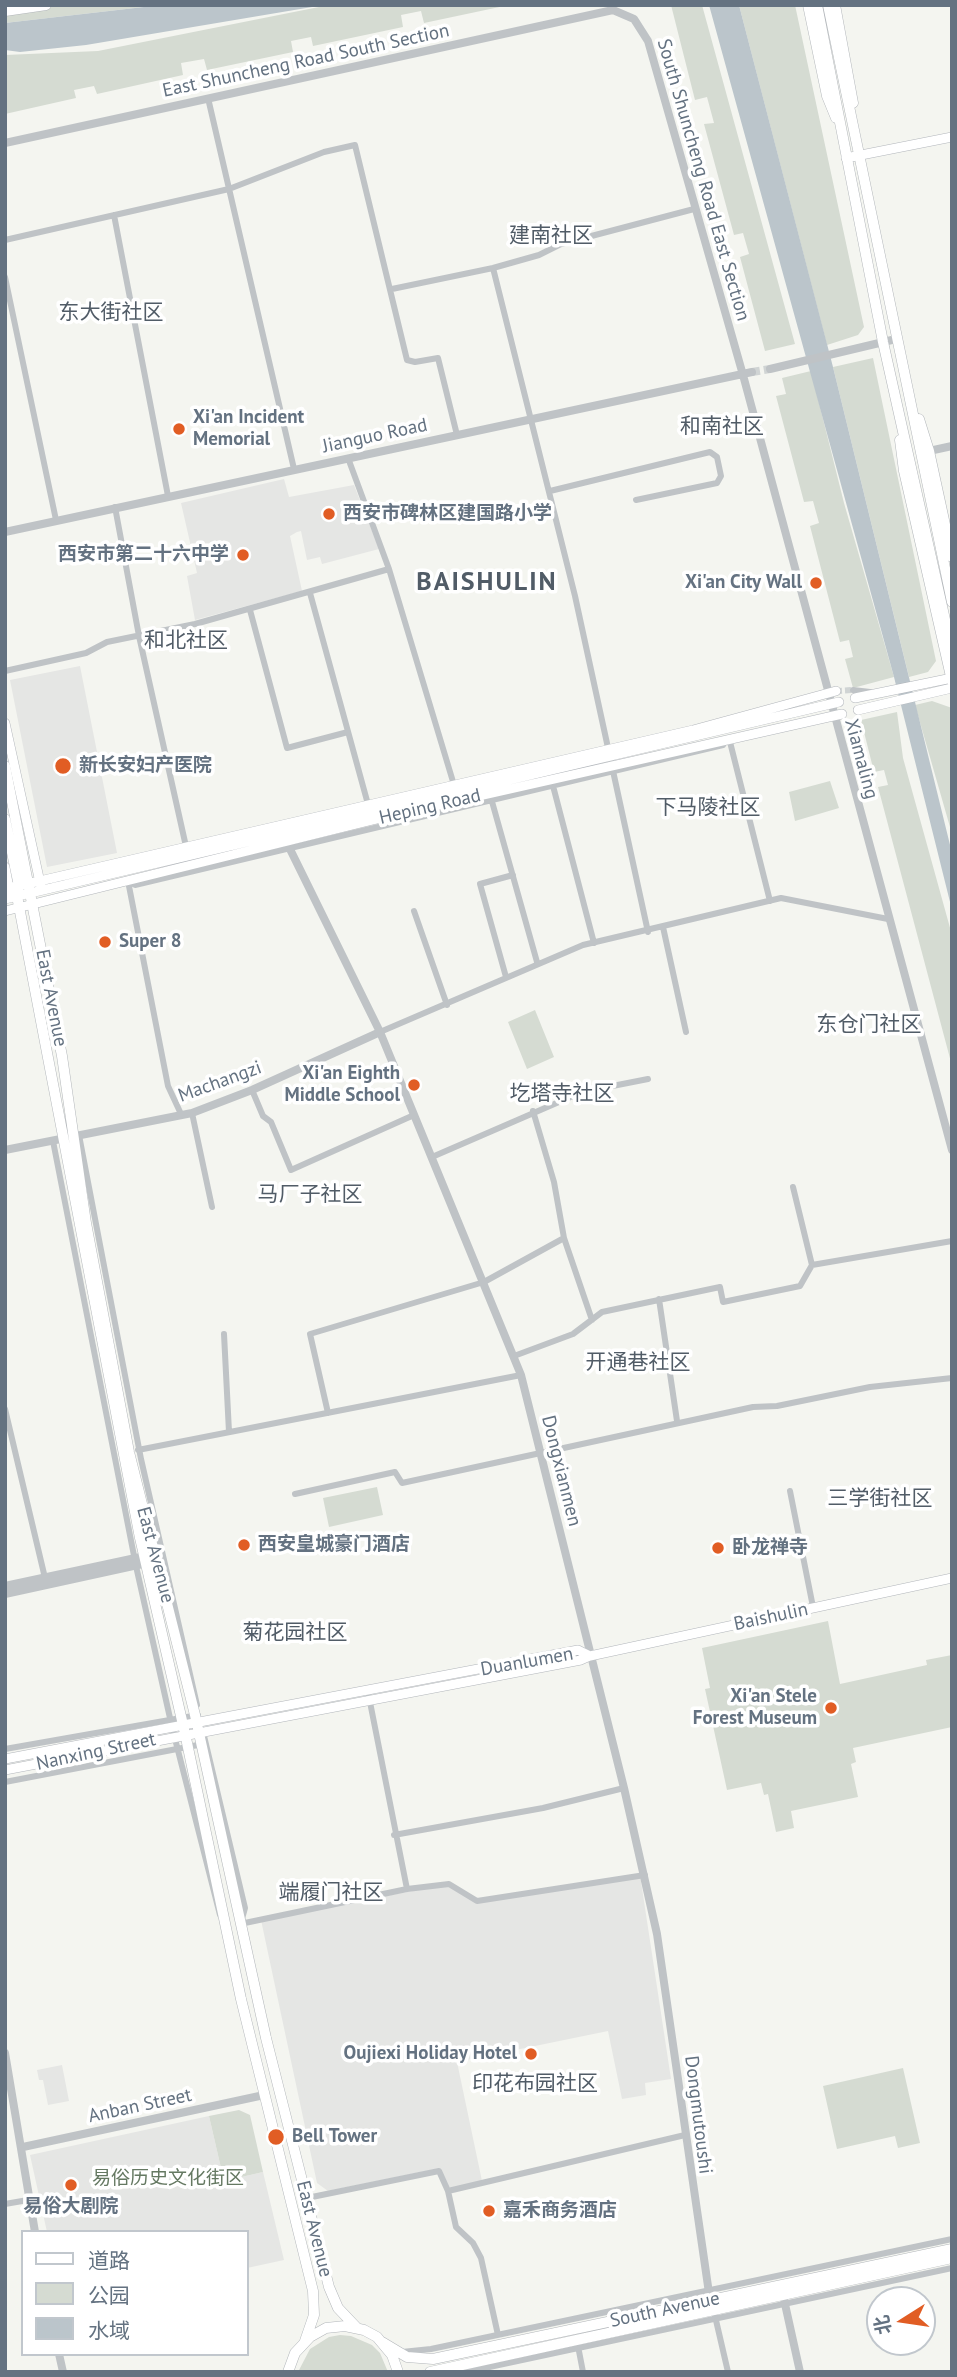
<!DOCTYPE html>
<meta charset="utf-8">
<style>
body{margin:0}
#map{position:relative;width:957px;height:2377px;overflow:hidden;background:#f4f5f0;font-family:"PT Sans","Noto Sans SC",sans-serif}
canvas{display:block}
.frame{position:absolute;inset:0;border:7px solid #647281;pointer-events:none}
.legend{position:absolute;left:21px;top:2230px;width:228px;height:126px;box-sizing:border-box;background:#fff;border:2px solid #c1c7cd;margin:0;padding:9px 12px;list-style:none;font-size:21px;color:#647281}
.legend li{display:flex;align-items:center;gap:14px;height:35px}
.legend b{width:35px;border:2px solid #c1c7cd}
.north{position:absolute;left:866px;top:2286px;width:70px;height:70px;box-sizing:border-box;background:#fff;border:2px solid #c1c7cd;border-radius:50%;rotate:258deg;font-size:19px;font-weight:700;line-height:28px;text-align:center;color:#647281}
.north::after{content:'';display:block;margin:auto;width:24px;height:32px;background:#e15d24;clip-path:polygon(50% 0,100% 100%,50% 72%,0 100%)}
</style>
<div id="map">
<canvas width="957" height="2377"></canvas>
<div class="frame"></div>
<ul class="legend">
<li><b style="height:9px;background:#fff"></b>道路</li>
<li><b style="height:19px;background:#d5dbd2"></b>公园</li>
<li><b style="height:19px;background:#bbc5cb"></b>水域</li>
</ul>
<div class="north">北</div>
</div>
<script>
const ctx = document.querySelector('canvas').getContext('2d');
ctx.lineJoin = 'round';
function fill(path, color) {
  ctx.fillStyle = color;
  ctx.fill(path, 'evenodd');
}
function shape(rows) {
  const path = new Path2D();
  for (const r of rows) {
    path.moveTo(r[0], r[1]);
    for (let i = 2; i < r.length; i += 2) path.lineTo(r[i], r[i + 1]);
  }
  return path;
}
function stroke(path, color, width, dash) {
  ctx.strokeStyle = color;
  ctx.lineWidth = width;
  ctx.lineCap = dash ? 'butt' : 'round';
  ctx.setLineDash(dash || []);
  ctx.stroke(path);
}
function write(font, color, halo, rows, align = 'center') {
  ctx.font = font + ' "PT Sans","Noto Sans SC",sans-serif';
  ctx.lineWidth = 7;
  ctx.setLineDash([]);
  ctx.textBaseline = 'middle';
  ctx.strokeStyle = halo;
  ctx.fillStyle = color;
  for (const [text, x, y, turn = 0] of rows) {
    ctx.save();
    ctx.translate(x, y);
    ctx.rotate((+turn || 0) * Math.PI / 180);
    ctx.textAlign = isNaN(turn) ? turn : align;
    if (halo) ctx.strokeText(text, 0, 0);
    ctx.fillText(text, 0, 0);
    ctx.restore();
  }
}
fill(shape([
 [284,479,289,497,354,485,379,549,322,564,320,557,307,560,301,531,297,532,290,536,302,591,195,620,187,576,197,573,181,503],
 [80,666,117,853,47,867,10,680],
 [640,1875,671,2079,645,2083,646,2095,622,2099,608,2031,457,2062,482,2181,450,2189,440,2168,328,2191,317,2183,261,1920,449,1884,477,1901],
 [62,2065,69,2101,48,2105,43,2080,39,2080,37,2070],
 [209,2116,224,2181,263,2172,284,2260,247,2268,247,2232,47,2232,30,2155]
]), '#e5e6e4');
fill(shape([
 [67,5,161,5,5,23,5,13],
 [329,5,509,5,424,23,421,11,401,15,403,27,313,46,311,37,291,41,293,52,207,70,204,59,181,63,183,75,97,94,94,86,74,90,76,98,5,114,5,55,98,51],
 [671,5,702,5,795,344,765,351,740,257,749,254,743,233,734,235,704,124,714,123,707,97,695,100],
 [739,5,795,5,864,327,858,335,827,345],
 [873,358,936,661,928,672,909,677,833,367],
 [811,371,844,503,894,677,853,688,845,659,853,657,849,640,840,642,810,526,819,523,813,501,804,502,776,396,786,394,782,378],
 [932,701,952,708,952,834,915,705],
 [897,712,903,758,952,935,952,1066,878,787,888,785,884,770,874,772,861,720],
 [830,781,839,808,795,821,789,792],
 [535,1010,554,1057,527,1069,508,1022],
 [377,1487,383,1515,329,1527,323,1498],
 [828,1621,840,1684,927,1665,926,1660,952,1655,952,1727,853,1748,856,1762,851,1764,858,1797,791,1811,794,1828,776,1832,768,1794,764,1795,761,1783,727,1790,705,1689,710,1688,702,1648],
 [903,2068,920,2143,898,2148,895,2136,837,2149,823,2086],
 [239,2110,250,2115,263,2172,224,2181,209,2116],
 [340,2335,351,2336,372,2345,380,2353,388,2372,298,2372,310,2349,329,2337]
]), '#d5dbd2');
fill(shape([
 [161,5,324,5,86,45,20,52,5,50,5,23],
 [709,5,739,5,833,367,952,853,952,910,894,677]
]), '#bbc5cb');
stroke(shape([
 [836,691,853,690]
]), '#d0d4d4', 6, [6, 3]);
stroke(shape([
 [752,372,770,369]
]), '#d0d4d4', 8, [8, 4]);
const secondary = shape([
 [846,158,952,137],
 [855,698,952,678],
 [858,710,952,688],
 [5,723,41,887],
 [5,867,10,893],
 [5,889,693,730,836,691],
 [5,899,839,702],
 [5,911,373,820,842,714],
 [5,1759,578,1650,590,1656],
 [5,1770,581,1660,590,1656,952,1578]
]);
const primary = shape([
 [808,5,827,96,836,118],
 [817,5,883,342,952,651],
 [828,5,952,602],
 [835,5,853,103],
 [5,11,46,5],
 [919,419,929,451,952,557],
 [900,440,904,471,952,681],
 [5,766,62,1056,86,1223,129,1452,195,1715,266,2038,329,2287,338,2308,357,2328],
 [5,819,19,886,17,896,140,1538,186,1738,241,1999,313,2291,314,2315,305,2341],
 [382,2342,407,2357,433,2359,952,2249],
 [288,2372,295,2353,310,2337,326,2328,345,2326,364,2330,377,2337,392,2355,398,2372],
 [430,2372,952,2258]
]);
stroke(secondary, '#b2b6bb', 10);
stroke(primary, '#b2b6ba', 11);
stroke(shape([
 [208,98,294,469],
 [114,215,168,496],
 [5,240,229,189,324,152,355,145,407,360,415,362,438,358,457,435],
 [493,268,575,596,648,932],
 [5,277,56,520],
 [392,289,493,268,539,255,561,244,694,209],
 [348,458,389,569,454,785],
 [550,491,710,452,717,457,721,476,717,483,636,500],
 [115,507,139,636,187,851],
 [310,593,369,808],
 [250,610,287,748,348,732],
 [5,671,86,653,107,642,195,624,389,569],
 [853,690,870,692],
 [729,738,770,901],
 [552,782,594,943],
 [491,798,537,962],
 [414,911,447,1005],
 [663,927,686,1032],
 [506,977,480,884,513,875],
 [380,1032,583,945,781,898,888,919],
 [252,1090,263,1116,271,1122,291,1170,414,1115],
 [533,1111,554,1182,564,1238,592,1320],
 [192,1113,212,1207],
 [181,1114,168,1086,128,881,135,885,723,745],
 [79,1135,141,1459,197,1705],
 [53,1141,136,1566,172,1727,220,1915],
 [432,1157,582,1092,648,1079],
 [812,1265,952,1241],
 [659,1299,677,1421],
 [224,1334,229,1432],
 [514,1356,573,1334,602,1312,720,1287,723,1302,800,1286,812,1265,793,1187],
 [5,1409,45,1578],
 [328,1413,310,1334,484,1282,564,1238],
 [138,1450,521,1375],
 [790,1491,813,1607],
 [295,1494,395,1472,402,1483,753,1407,777,1406,870,1387,952,1378],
 [368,1692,407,1889],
 [204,1736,245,1908,242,1919],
 [5,1749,198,1715],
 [5,1782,203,1744],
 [394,1835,543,1808,624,1788],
 [240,1924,407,1889,449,1884,477,1901,645,1875],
 [448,2191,685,2135],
 [307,2198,439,2171,448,2191,456,2227,473,2243,481,2258,498,2335],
 [5,2204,28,2200],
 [715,2316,728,2372],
 [578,2346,583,2372],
 [402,2352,431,2349,952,2239],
 [466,2372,952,2268]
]), '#bfc3c6', 6);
stroke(shape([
 [5,143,613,10,634,19,648,41,743,375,952,1150],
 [770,369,896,339],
 [929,451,952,446],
 [5,532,752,372],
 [286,841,380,1032,521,1375,624,1788,657,1934,710,2300],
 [5,1150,192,1113,252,1090,380,1032],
 [5,1586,145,1556],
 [5,1594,147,1563],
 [5,2053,35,2232],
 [23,2147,264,2095],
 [783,2295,800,2372],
 [59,2354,63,2372]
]), '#bfc3c6', 8);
stroke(secondary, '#fff', 9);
stroke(primary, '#fff', 10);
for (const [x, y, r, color] of [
 [179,429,7,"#e15d24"],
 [329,514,7,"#e15d24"],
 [243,555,7,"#e15d24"],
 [816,583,7,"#e15d24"],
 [63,766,9,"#e15d24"],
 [105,942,7,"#e15d24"],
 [414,1085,7,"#e15d24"],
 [244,1545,7,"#e15d24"],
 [718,1548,7,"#e15d24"],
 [831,1708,7,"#e15d24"],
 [531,2054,7,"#e15d24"],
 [276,2137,9,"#e15d24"],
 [71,2185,7,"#e15d24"],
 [489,2211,7,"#e15d24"]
]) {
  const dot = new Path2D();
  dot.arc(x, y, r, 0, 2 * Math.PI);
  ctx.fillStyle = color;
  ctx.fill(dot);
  stroke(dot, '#fff', 2.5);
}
write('19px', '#647281', '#fff', [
 ["East Shuncheng Road South Section",306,61,-12],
 ["South Shuncheng Road East Section",703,180,74],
 ["Jianguo Road",375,436,-12],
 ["Xiamaling",861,759,75],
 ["Heping Road",430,807,-13],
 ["East Avenue",51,998,79],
 ["Machangzi",220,1082,-20],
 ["Dongxianmen",561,1471,76],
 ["East Avenue",155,1555,75],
 ["Baishulin",771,1617,-12],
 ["Duanlumen",527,1662,-10],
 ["Nanxing Street",96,1752,-12],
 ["Anban Street",140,2106,-12],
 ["Dongmutoushi",698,2115,83],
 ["East Avenue",314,2229,76],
 ["South Avenue",665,2310,-12]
]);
write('bold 19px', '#647281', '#fff', [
 ["Xi'an Incident",193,418],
 ["Memorial",193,440],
 ["西安市碑林区建国路小学",343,514],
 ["西安市第二十六中学",229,555,"right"],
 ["Xi'an City Wall",802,583,"right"],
 ["新长安妇产医院",79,766],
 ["Super 8",119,942],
 ["Xi'an Eighth",400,1074,"right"],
 ["Middle School",400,1096,"right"],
 ["西安皇城豪门酒店",258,1545],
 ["卧龙禅寺",732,1548],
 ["Xi'an Stele",817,1697,"right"],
 ["Forest Museum",817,1719,"right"],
 ["Oujiexi Holiday Hotel",517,2054,"right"],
 ["Bell Tower",292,2137],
 ["易俗大剧院",71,2207,"center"],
 ["嘉禾商务酒店",503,2211]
], 'left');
write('19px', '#657962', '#fff', [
 ["易俗历史文化街区",168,2179]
]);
write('21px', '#515c67', '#fff', [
 ["建南社区",551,236],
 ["东大街社区",111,313],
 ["和南社区",722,427],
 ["和北社区",186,641],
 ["下马陵社区",708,808],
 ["东仓门社区",869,1025],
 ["圪塔寺社区",562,1094],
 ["马厂子社区",310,1195],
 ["开通巷社区",638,1363],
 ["三学街社区",880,1499],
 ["菊花园社区",295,1633],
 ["端履门社区",331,1893],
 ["印花布园社区",535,2084]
]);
ctx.letterSpacing = '2px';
write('bold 26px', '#515c67', '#fff', [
 ["BAISHULIN",487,583]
]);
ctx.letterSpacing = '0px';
</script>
